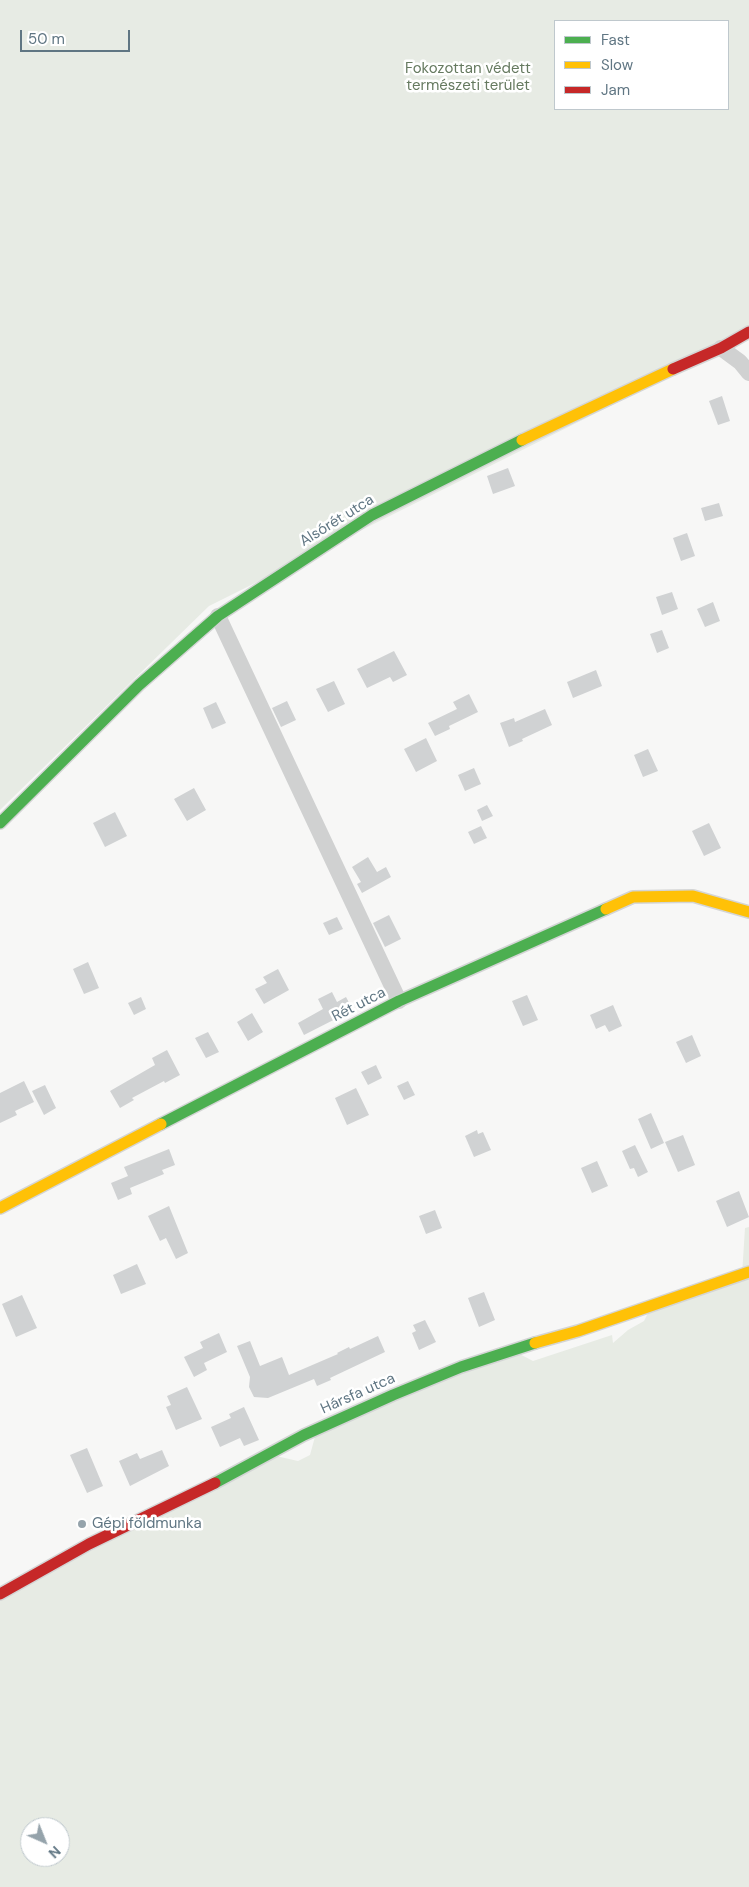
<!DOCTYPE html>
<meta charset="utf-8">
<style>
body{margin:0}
#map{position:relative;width:749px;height:1887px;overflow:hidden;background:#f7f7f6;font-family:"DM Sans",sans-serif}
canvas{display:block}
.legend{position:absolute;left:554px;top:20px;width:175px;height:90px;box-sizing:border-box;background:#fff;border:1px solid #bfc8cd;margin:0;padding:6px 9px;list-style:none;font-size:15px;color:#607683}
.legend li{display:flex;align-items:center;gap:10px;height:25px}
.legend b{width:25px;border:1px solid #bfc8cd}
.north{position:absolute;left:20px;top:1817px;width:50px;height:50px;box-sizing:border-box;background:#fff;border:1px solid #bfc8cd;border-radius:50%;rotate:136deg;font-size:14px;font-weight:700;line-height:20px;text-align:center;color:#607683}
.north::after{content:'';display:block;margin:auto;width:18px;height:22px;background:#95a3ab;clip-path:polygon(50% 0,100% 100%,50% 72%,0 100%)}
.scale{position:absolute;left:20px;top:30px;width:110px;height:22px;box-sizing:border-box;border:2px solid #607683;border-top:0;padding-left:6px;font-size:15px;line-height:18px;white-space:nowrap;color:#607683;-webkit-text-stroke:4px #fff;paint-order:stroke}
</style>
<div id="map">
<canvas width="749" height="1887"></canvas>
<ul class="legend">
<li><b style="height:6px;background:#4caf50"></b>Fast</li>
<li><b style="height:6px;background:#ffc107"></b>Slow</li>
<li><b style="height:6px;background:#c62828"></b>Jam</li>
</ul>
<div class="north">N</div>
<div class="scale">50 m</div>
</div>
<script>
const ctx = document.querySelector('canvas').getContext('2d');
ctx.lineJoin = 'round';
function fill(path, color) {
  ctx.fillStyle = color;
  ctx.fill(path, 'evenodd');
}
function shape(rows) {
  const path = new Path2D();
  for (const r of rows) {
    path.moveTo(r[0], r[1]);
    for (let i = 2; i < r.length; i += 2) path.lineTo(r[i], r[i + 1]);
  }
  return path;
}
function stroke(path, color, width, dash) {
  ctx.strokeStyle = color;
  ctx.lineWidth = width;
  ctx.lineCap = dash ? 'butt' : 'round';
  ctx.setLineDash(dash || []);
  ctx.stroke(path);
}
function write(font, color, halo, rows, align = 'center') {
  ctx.font = font + ' "DM Sans",sans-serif';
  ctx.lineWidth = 5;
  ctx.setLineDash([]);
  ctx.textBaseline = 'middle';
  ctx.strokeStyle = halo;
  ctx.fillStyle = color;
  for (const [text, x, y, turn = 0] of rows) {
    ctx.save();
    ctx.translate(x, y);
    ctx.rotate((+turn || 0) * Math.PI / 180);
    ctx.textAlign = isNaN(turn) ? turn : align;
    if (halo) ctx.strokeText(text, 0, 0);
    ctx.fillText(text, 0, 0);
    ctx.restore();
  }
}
fill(shape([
 [0,0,749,0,749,337,209,606,0,810],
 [555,21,728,21,728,109,555,109],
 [749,1227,749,1887,0,1887,0,1597,276,1456,298,1461,310,1455,316,1433,512,1350,533,1361,612,1335,613,1343,628,1330,644,1321,651,1307,742,1275,745,1228],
 [30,1827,60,1827,60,1857,30,1857]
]), '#e7ebe4');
fill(shape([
 [722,396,730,421,718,425,709,401],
 [508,468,515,486,493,494,487,476],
 [719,503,723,516,705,521,701,508],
 [687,533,695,556,681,561,673,538],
 [672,592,678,609,662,615,656,597],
 [713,602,720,621,705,627,697,609],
 [662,630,669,648,657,653,650,634],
 [394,651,407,675,393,682,390,677,367,688,357,669],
 [596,670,602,686,573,698,567,682],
 [334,681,345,704,328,712,316,689],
 [469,694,478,712,449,726,450,729,435,736,428,723,457,709,453,702],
 [287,701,296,720,281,727,272,708],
 [216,702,226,723,212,729,203,708],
 [545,709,552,725,522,739,523,741,509,747,500,723,514,718,515,722],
 [426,738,437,761,416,772,404,749],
 [648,749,658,771,643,777,634,755],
 [474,768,481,784,465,791,458,775],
 [194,788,206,810,187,821,174,799],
 [487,805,493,816,482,821,477,810],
 [115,812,127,836,105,847,93,823],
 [709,823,721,848,704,856,692,831],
 [481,826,487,838,474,844,468,832],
 [368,857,377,872,386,867,391,877,362,893,357,884,361,882,352,867],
 [389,915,401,939,385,947,373,923],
 [337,917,343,929,329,935,323,923],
 [88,962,99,988,84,994,73,969],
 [278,969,289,990,264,1004,255,989,267,983,263,977],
 [332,992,337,1002,346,997,353,1010,304,1035,298,1023,323,1009,318,999],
 [527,995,538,1020,523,1026,512,1001],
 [141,997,146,1009,134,1015,128,1003],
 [613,1005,622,1026,609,1032,605,1025,596,1029,590,1015],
 [252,1013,263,1032,248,1041,237,1022],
 [208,1032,219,1052,206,1058,195,1038],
 [692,1035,701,1056,686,1063,676,1042],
 [167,1050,180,1075,165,1083,164,1081,132,1098,134,1100,120,1108,110,1091,155,1065,152,1058],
 [376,1065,382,1078,368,1085,361,1072],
 [24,1081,34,1102,15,1111,17,1115,0,1123,0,1093],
 [408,1081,415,1095,404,1100,397,1086],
 [45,1085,56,1108,44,1115,32,1091],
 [356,1088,369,1115,347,1125,335,1098],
 [651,1113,664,1143,651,1149,638,1119],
 [477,1130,478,1134,483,1132,491,1150,474,1157,465,1136],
 [683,1135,695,1165,678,1172,665,1142],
 [635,1145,648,1172,638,1177,634,1168,630,1169,622,1151],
 [169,1149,175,1165,162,1170,164,1174,130,1188,132,1194,118,1200,111,1183,128,1176,124,1167],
 [597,1161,608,1186,592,1193,581,1168],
 [739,1191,749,1217,727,1227,716,1201],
 [169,1206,188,1253,176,1259,166,1238,160,1241,148,1216],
 [435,1210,442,1228,426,1234,419,1216],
 [137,1264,146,1284,121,1294,113,1275],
 [484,1292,495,1320,479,1327,468,1298],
 [22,1295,37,1328,16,1337,2,1304],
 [425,1320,436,1342,419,1350,412,1333,416,1331,413,1325],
 [219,1333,227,1352,204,1363,207,1370,194,1377,184,1357,203,1348,200,1342],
 [378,1336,385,1352,330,1378,331,1380,317,1386,314,1379,268,1398,254,1397,249,1387,250,1377,237,1346,250,1341,260,1366,282,1357,289,1375,338,1354,337,1353,349,1347,350,1349],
 [187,1387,202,1419,176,1430,166,1407,171,1405,167,1396],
 [244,1407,259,1440,244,1446,240,1438,220,1447,211,1427,231,1418,229,1414],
 [87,1448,103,1486,87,1493,70,1455],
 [162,1450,169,1466,130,1486,119,1461,137,1453,140,1459]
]), '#d0d2d3');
const fast = shape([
 [0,823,139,685,218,616,372,515,522,440],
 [161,1124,399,1001,606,909],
 [215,1483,304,1435,393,1395,461,1367,535,1343]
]);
const slow = shape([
 [522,440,673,369],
 [606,909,633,897,693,896,749,912],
 [0,1208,161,1124],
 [535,1343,578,1331,749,1272]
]);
const jam = shape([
 [673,369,721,348,749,332],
 [0,1594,89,1544,215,1483]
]);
stroke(fast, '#d4d5d5', 14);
stroke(slow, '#d4d5d5', 14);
stroke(jam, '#d4d5d5', 14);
stroke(shape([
 [721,348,740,362,749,373],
 [218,616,399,1001]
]), '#d0d1d1', 16);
stroke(fast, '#4caf50', 11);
stroke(slow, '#ffc107', 11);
stroke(jam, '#c62828', 11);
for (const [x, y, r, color] of [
 [82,1524,5,"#95a3ab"]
]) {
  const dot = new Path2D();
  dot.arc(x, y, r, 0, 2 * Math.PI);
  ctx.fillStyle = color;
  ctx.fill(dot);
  stroke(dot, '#fff', 2);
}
write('15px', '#667a60', '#fff', [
 ["Fokozottan védett",468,69],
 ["természeti terület",468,86]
]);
write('15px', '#607683', '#fff', [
 ["Alsórét utca",337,521,-32],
 ["Rét utca",359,1005,-27],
 ["Hársfa utca",358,1394,-24]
]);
write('15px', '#607683', '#fff', [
 ["Gépi földmunka",92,1524]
], 'left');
</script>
